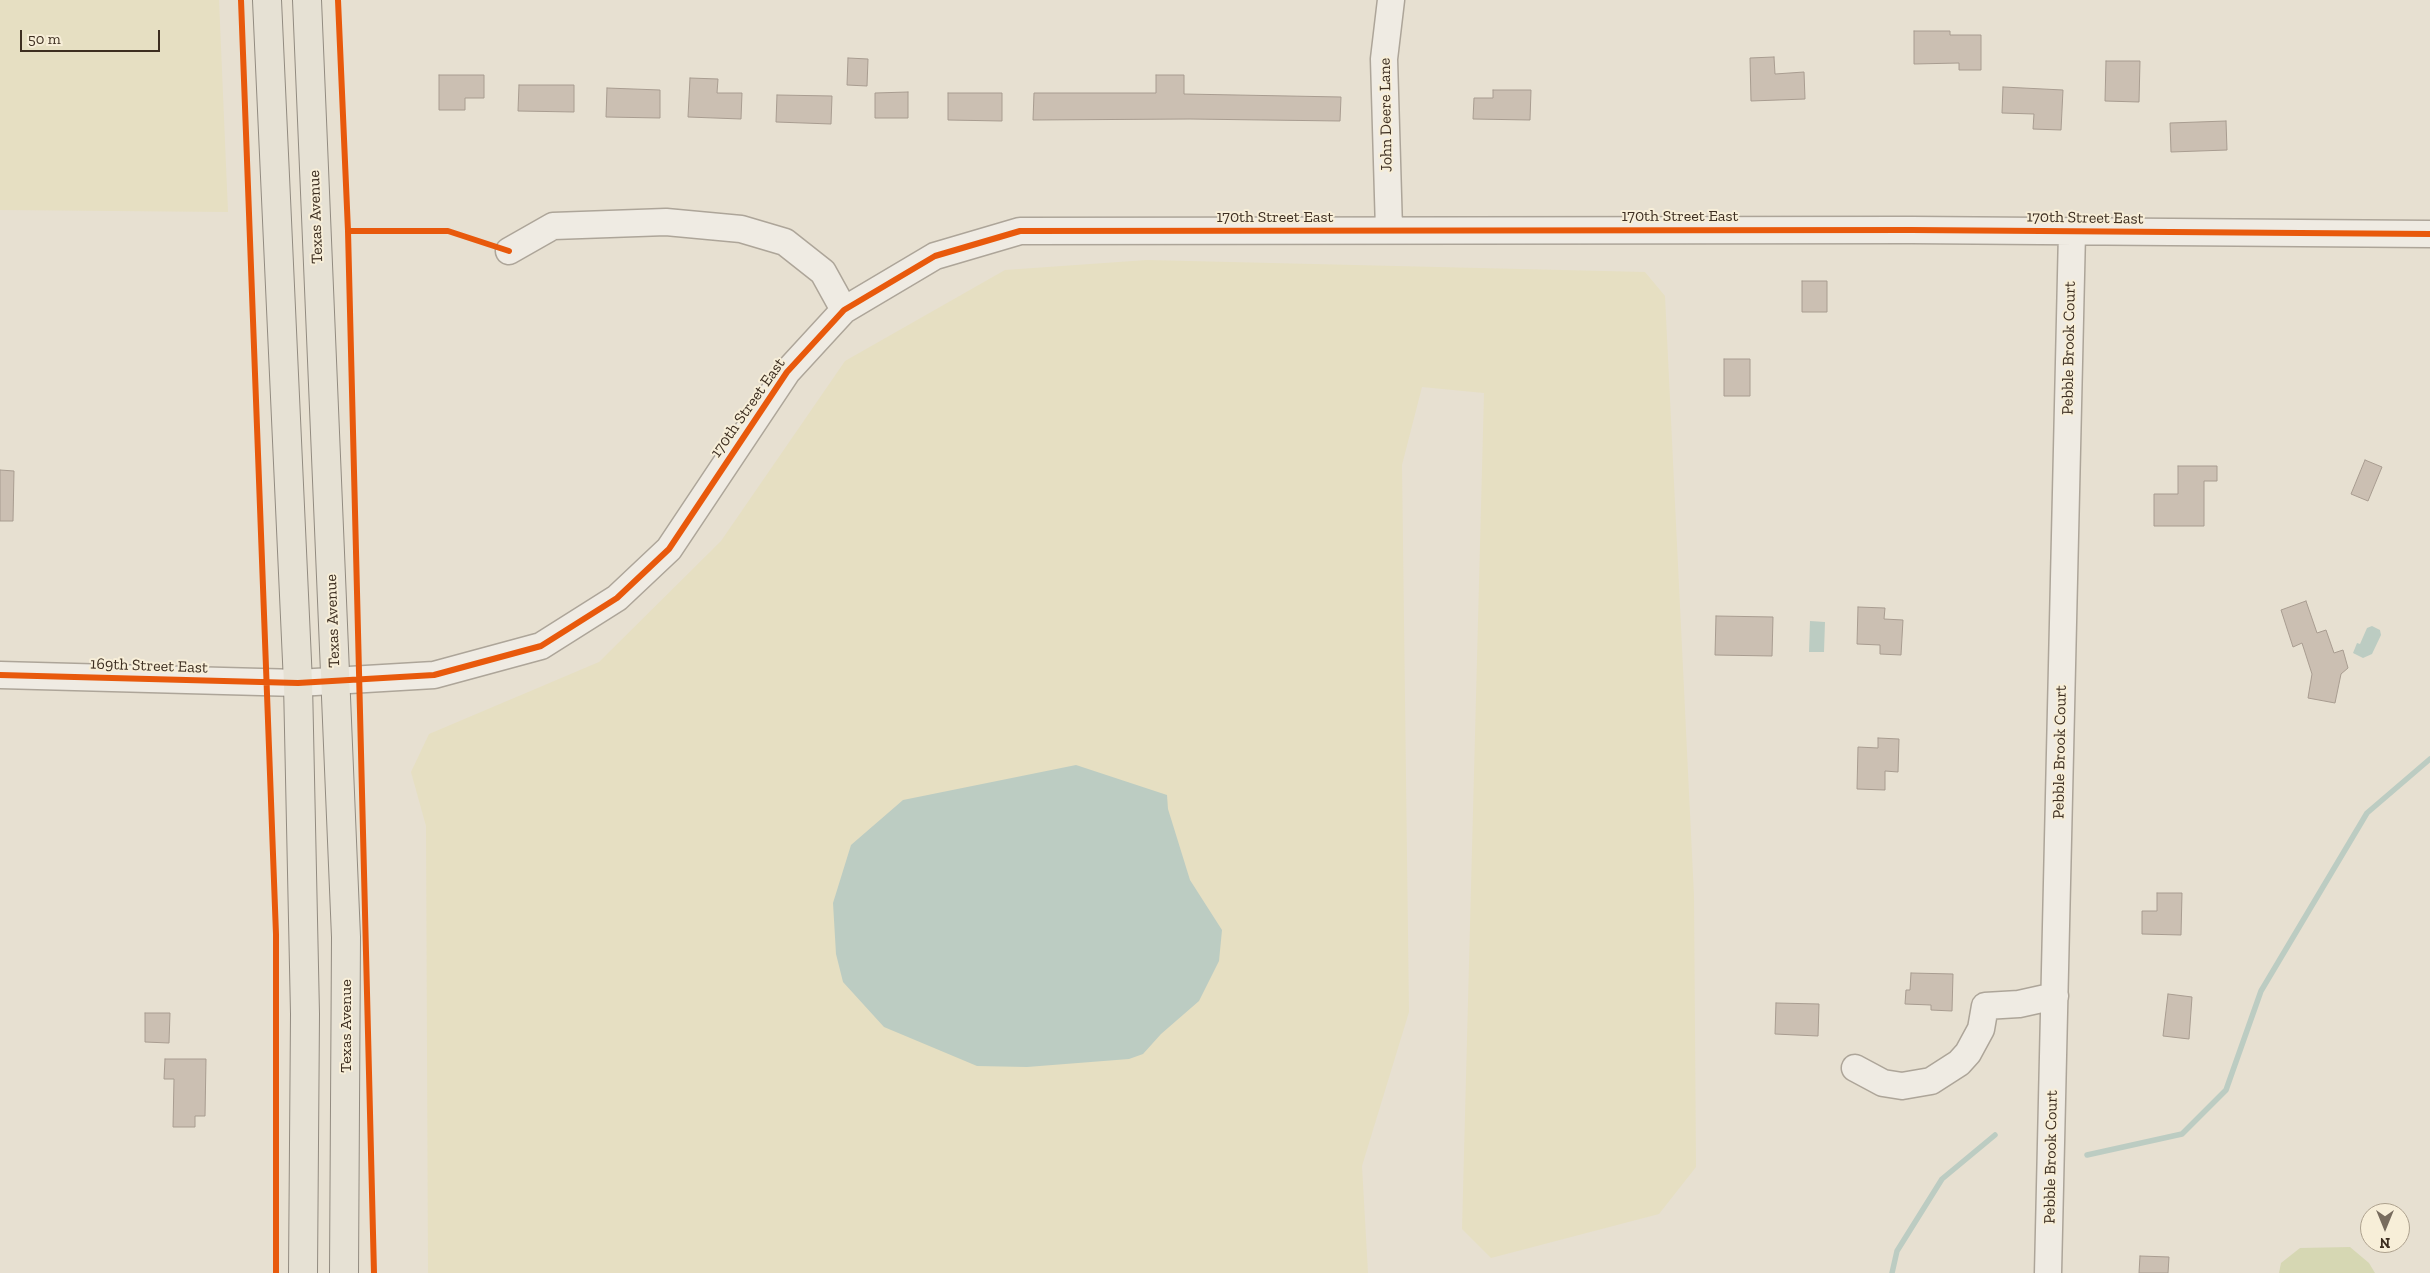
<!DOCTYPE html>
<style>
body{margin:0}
#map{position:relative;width:2430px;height:1273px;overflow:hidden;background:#e7e0d1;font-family:"Zilla Slab",serif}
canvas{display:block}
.north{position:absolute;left:2360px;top:1203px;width:50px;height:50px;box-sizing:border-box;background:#f7eed8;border:1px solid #ada18e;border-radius:50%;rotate:180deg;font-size:14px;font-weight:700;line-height:20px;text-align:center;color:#3d2e20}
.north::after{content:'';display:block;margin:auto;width:18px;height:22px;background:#786c5e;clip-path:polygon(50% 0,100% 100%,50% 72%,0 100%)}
.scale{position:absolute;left:20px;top:30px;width:140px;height:22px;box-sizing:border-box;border:2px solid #3d2e20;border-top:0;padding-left:6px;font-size:15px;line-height:18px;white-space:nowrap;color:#3d2e20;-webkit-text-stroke:4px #f7eed8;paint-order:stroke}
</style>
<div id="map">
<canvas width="2430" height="1273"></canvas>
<div class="north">N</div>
<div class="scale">50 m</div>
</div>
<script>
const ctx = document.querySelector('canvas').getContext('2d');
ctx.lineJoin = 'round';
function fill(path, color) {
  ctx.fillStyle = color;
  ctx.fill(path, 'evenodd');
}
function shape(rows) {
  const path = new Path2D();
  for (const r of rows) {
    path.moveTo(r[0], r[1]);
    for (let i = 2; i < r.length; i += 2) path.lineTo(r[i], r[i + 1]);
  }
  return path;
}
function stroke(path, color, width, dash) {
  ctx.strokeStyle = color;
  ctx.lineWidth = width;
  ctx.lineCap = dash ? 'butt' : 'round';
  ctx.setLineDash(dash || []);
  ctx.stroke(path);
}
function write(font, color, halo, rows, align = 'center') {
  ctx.font = font + ' "Zilla Slab",serif';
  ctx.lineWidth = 4;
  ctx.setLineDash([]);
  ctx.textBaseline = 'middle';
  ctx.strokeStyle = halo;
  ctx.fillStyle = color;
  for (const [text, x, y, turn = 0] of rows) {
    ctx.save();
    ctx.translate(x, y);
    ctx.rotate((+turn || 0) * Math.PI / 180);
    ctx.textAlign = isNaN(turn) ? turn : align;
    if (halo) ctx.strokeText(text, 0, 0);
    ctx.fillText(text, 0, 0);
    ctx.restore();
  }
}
fill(shape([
 [0,0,219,0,228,212,0,210],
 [1147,260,1645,272,1665,296,1694,896,1696,1167,1659,1214,1491,1258,1462,1229,1484,393,1422,387,1402,465,1409,1012,1362,1166,1368,1273,428,1273,426,826,411,772,429,734,599,662,721,541,845,361,1005,270]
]), '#e6dfc2');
fill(shape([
 [2350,1247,2369,1263,2375,1273,2279,1273,2281,1263,2300,1248]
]), '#d6d7b3');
fill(shape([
 [1810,621,1825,622,1824,652,1809,652],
 [2372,626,2380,630,2381,635,2372,654,2363,658,2353,653,2357,643,2360,644,2367,628],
 [1076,765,1167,795,1168,809,1190,880,1222,930,1219,961,1199,1001,1161,1034,1143,1054,1129,1059,1027,1067,977,1066,884,1027,843,982,836,954,833,903,851,845,903,800]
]), '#bcccc2');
stroke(shape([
 [2087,1155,2182,1134,2226,1090,2261,991,2367,813,2430,759],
 [1892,1273,1897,1251,1942,1179,1995,1135]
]), '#bcccc2', 5.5);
const building = shape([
 [1914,31,1950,31,1950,35,1981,35,1981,70,1959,70,1959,63,1914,64,1914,31],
 [1774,57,1775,74,1804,72,1805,99,1751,101,1750,58,1774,57],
 [848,58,868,59,867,86,847,85,848,58],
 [2106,61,2140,61,2139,102,2105,101,2106,61],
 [439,75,484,75,484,98,465,98,465,110,439,110,439,75],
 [1156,75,1184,75,1184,94,1341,97,1340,121,1190,119,1033,120,1034,93,1156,93,1156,75],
 [690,78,718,79,717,93,742,93,741,119,688,117,690,78],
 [519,85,574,85,574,112,518,111,519,85],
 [2003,87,2063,90,2061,130,2033,129,2034,114,2002,113,2003,87],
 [607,88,660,90,660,118,606,117,607,88],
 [1493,90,1531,90,1530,120,1473,119,1474,98,1493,98,1493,90],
 [908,92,908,118,875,118,875,93,908,92],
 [948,93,1002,93,1002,121,948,120,948,93],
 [777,95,832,96,831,124,776,122,777,95],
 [2226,121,2227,150,2171,152,2170,123,2226,121],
 [1802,281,1827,281,1827,312,1802,312,1802,281],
 [1724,359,1750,359,1750,396,1724,396,1724,359],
 [2365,460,2382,467,2368,501,2351,494,2365,460],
 [2178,466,2217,466,2217,481,2204,481,2204,526,2154,526,2154,494,2178,494,2178,466],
 [0,470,14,471,13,521,0,521,0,470],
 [2306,601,2317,633,2326,630,2334,653,2343,650,2348,668,2341,674,2335,703,2308,698,2312,674,2302,643,2293,647,2281,610,2306,601],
 [1858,607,1885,608,1884,619,1903,620,1901,655,1880,654,1880,645,1857,644,1858,607],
 [1716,616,1773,617,1772,656,1715,655,1716,616],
 [1878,738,1899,739,1898,772,1885,771,1885,790,1857,789,1858,747,1878,748,1878,738],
 [2157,893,2182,893,2181,935,2142,934,2142,911,2157,911,2157,893],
 [1911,973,1953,974,1952,1011,1931,1010,1931,1005,1905,1004,1906,990,1910,990,1911,973],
 [2168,994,2192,997,2189,1039,2163,1036,2168,994],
 [1776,1003,1819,1004,1818,1036,1775,1034,1776,1003],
 [145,1013,170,1013,169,1043,145,1042,145,1013],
 [165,1059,206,1059,205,1116,195,1116,195,1127,173,1127,174,1079,164,1079,165,1059],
 [2140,1256,2169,1257,2168,1273,2139,1273,2140,1256]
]);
fill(building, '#cbbfb2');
stroke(building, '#a89c90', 1);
const minor = shape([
 [1389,230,1384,59,1391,0],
 [509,251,553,226,666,222,741,229,785,242,823,272,844,310],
 [0,675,298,683,434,675,541,646,617,598,669,549,787,372,844,310,935,256,1020,231,1911,230,2430,234],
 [1855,1068,1883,1083,1902,1086,1931,1081,1959,1063,1968,1053,1981,1029,1985,1006,2019,1004,2055,996],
 [2048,1273,2072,232]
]);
const major = shape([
 [267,0,298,683,305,1014,303,1273],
 [307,0,346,937,344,1273]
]);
stroke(minor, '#ada599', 29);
stroke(major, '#928b80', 30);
stroke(minor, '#efebe3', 26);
stroke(major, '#e6e1d4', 28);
stroke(shape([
 [241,0,276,934,276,1273],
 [338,0,348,231],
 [0,675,298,683,434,675,541,646,617,598,669,549,787,372,844,310,935,256,1020,231,1911,230,2430,234],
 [374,1273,348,231,448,231,509,251]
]), '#e8590c', 6);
write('16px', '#3d2e20', '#f7eed8', [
 ["John Deere Lane",1386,115,-91],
 ["170th Street East",1680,216],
 ["Texas Avenue",316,217,-92],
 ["170th Street East",1275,217],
 ["170th Street East",2085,218,1],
 ["Pebble Brook Court",2069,348,-89],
 ["170th Street East",748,408,-55],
 ["Texas Avenue",333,621,-92],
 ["169th Street East",149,666,2],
 ["Pebble Brook Court",2060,752,-89],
 ["Texas Avenue",346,1026,-90],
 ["Pebble Brook Court",2051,1157,-89]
]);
</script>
